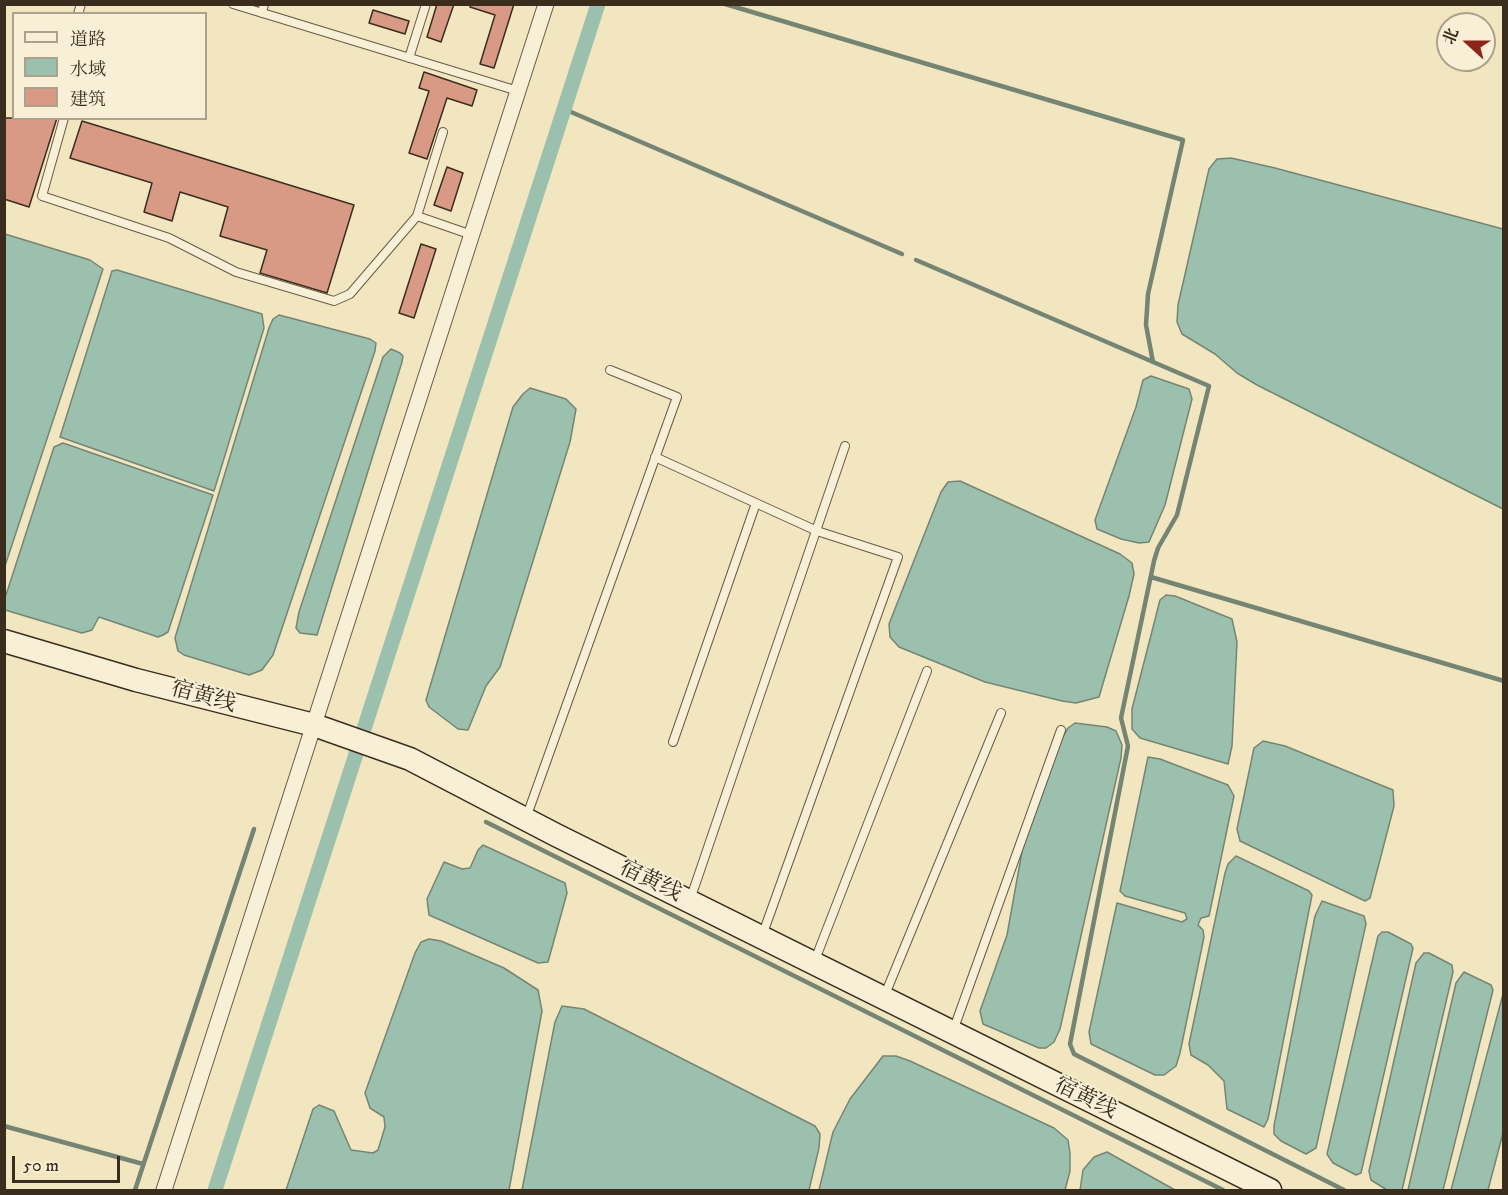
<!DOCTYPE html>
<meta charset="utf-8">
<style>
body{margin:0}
#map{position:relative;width:1508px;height:1195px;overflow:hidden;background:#f2e6c0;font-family:"IM FELL DW Pica","Noto Serif SC",serif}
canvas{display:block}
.frame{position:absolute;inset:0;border:6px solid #3a2d1e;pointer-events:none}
.legend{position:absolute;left:12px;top:12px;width:195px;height:108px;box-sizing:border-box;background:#f7efd6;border:2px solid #aba18c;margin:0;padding:8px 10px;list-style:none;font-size:18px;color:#3a2d1e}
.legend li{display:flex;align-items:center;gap:12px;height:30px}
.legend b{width:30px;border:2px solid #aba18c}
.north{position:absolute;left:1436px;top:12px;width:60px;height:60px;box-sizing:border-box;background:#f7efd6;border:2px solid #aba18c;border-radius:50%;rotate:291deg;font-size:16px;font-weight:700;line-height:24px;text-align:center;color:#3a2d1e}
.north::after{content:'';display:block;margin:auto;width:21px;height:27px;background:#8f2418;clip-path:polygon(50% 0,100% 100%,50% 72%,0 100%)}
.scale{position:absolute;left:12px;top:1156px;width:108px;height:27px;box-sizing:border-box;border:3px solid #3a2d1e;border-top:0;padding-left:8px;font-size:18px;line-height:21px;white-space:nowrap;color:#3a2d1e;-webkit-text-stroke:4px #f7efd6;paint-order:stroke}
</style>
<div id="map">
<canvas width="1508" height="1195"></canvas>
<div class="frame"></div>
<ul class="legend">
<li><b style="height:8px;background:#f7efd6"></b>道路</li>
<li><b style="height:16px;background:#9cc0ae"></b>水域</li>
<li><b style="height:16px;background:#d89a84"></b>建筑</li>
</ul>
<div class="north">北</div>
<div class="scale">50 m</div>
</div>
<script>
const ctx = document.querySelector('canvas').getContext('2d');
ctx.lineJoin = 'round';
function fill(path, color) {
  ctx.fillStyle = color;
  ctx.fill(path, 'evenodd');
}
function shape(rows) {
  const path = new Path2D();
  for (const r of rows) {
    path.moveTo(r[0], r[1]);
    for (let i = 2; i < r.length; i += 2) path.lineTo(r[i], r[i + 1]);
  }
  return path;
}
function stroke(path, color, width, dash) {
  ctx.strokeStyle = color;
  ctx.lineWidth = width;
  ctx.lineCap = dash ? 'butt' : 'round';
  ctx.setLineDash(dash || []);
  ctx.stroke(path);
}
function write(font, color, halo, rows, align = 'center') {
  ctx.font = font + ' "IM FELL DW Pica","Noto Serif SC",serif';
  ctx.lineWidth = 4.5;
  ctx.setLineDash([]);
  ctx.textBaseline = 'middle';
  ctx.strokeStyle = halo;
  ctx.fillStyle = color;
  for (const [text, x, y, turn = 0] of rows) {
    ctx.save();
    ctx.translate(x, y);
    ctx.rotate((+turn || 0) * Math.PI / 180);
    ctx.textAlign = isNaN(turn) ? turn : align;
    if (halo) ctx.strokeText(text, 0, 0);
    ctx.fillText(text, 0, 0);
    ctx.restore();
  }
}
const water = shape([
 [1231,158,1275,168,1503,229,1503,509,1257,385,1237,373,1215,354,1182,334,1177,322,1178,305,1209,169,1217,159,1231,158],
 [5,234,90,260,103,269,5,566,5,234],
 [117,270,262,314,264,328,214,491,60,437,112,271,117,270],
 [279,315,370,339,376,343,375,351,273,655,262,670,249,675,184,655,178,651,175,638,269,328,273,319,279,315],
 [391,349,400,353,403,356,402,362,317,635,300,633,296,628,299,612,383,357,391,349],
 [1151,376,1189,389,1192,399,1165,505,1149,542,1139,543,1121,539,1097,529,1095,520,1136,407,1143,380,1151,376],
 [530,388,566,399,576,409,570,442,500,667,486,686,468,730,458,729,429,707,426,700,513,407,523,394,530,388],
 [63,443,213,495,168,632,163,635,158,637,99,617,92,630,82,633,5,610,5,598,54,447,63,443],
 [960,481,1120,554,1132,563,1134,574,1129,596,1099,697,1076,703,1062,701,985,682,899,647,890,637,889,624,941,492,948,482,960,481],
 [1166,595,1175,596,1232,619,1237,642,1232,746,1228,764,1140,738,1132,729,1132,709,1160,600,1166,595],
 [1075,723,1107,727,1116,731,1122,745,1121,758,1060,1029,1054,1042,1046,1048,1039,1048,983,1024,980,1011,1007,935,1023,846,1061,740,1068,728,1075,723],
 [1263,741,1285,746,1393,790,1394,806,1370,898,1365,901,1240,841,1237,829,1254,748,1263,741],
 [1148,757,1160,759,1228,785,1234,796,1209,916,1201,918,1198,925,1203,930,1204,937,1180,1053,1176,1066,1164,1075,1155,1075,1091,1044,1089,1032,1117,903,1182,922,1187,919,1185,913,1125,896,1120,891,1148,757],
 [483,845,565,883,567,893,548,962,538,963,429,915,427,899,444,862,462,869,470,868,478,850,483,845],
 [1236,856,1309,891,1312,895,1268,1119,1264,1127,1227,1109,1224,1081,1208,1065,1191,1055,1189,1044,1225,873,1228,864,1236,856],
 [1322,901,1364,916,1366,924,1316,1148,1306,1154,1281,1141,1274,1134,1274,1126,1315,916,1322,901],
 [1382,932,1388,932,1411,944,1413,948,1361,1173,1356,1175,1333,1163,1327,1154,1378,936,1382,932],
 [429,939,441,941,504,968,538,990,542,1011,509,1190,286,1190,313,1109,319,1105,334,1111,351,1150,373,1153,378,1150,385,1127,384,1117,370,1108,365,1093,415,953,421,942,429,939],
 [1424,953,1429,953,1452,965,1453,972,1402,1190,1387,1190,1371,1180,1369,1171,1416,963,1424,953],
 [1464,972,1491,985,1493,990,1443,1190,1408,1190,1456,983,1464,972],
 [1503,994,1503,1133,1488,1190,1451,1190,1503,994],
 [562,1006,584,1009,815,1126,820,1134,819,1148,809,1190,522,1190,555,1022,562,1006],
 [883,1056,896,1056,910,1061,1054,1128,1068,1140,1070,1153,1070,1171,1065,1190,819,1190,833,1132,850,1099,883,1056],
 [1107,1152,1175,1190,1080,1190,1083,1170,1094,1157,1107,1152]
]);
fill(water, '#9cc0ae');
stroke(water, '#758574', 1.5);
stroke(shape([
 [725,4,1183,140,1148,294,1146,325,1153,362],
 [564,109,902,254],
 [916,260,1209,386,1177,515,1158,548,1154,561,1121,718,1128,746,1070,1044,1074,1054,1344,1190],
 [1151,577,1504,681],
 [486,822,1223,1190],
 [4,1126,143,1164],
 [135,1190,254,829]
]), '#758574', 4.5);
stroke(shape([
 [364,729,598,4],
 [215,1190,356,754]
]), '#9cc0ae', 15);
const building = shape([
 [437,4,454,4,441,42,427,37,437,4],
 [470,4,514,4,494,68,480,64,495,15,470,7,470,4],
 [373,10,409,21,405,34,369,23,373,10],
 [424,72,477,90,472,106,447,98,427,159,409,153,429,91,419,88,424,72],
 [4,118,57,118,29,207,4,199,4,118],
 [82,121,354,205,327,293,260,273,267,250,220,236,228,207,180,192,172,221,144,212,152,183,70,158,82,121],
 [447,167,463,173,451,211,434,205,447,167],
 [421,244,436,249,414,318,399,313,421,244]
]);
fill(building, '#d89a84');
stroke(building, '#3a2d1e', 1.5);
const lane = shape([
 [233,4,518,91],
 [262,13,264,4],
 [78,14,81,4],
 [409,58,426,4],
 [64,118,42,196,169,238,236,272,334,301,350,294,417,216,443,132],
 [417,216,472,235],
 [655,457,817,531,898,557,762,936],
 [673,742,756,503],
 [526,818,677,397,610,370],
 [690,900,845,446],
 [815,960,927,671],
 [884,997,1001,713],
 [953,1031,1061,730]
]);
const street = shape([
 [164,1190,546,4]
]);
const secondary = shape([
 [4,641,136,680,314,725,410,759,556,835,1270,1190]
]);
stroke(lane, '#685b46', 10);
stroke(street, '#685b46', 17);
stroke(secondary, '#3a2d1e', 25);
stroke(lane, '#f7efd6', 8);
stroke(street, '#f7efd6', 15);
stroke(secondary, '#f7efd6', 22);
write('22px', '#3a2d1e', '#f7efd6', [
 ["宿黄线",203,698,15],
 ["宿黄线",650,882,26],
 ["宿黄线",1085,1099,26]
]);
</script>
